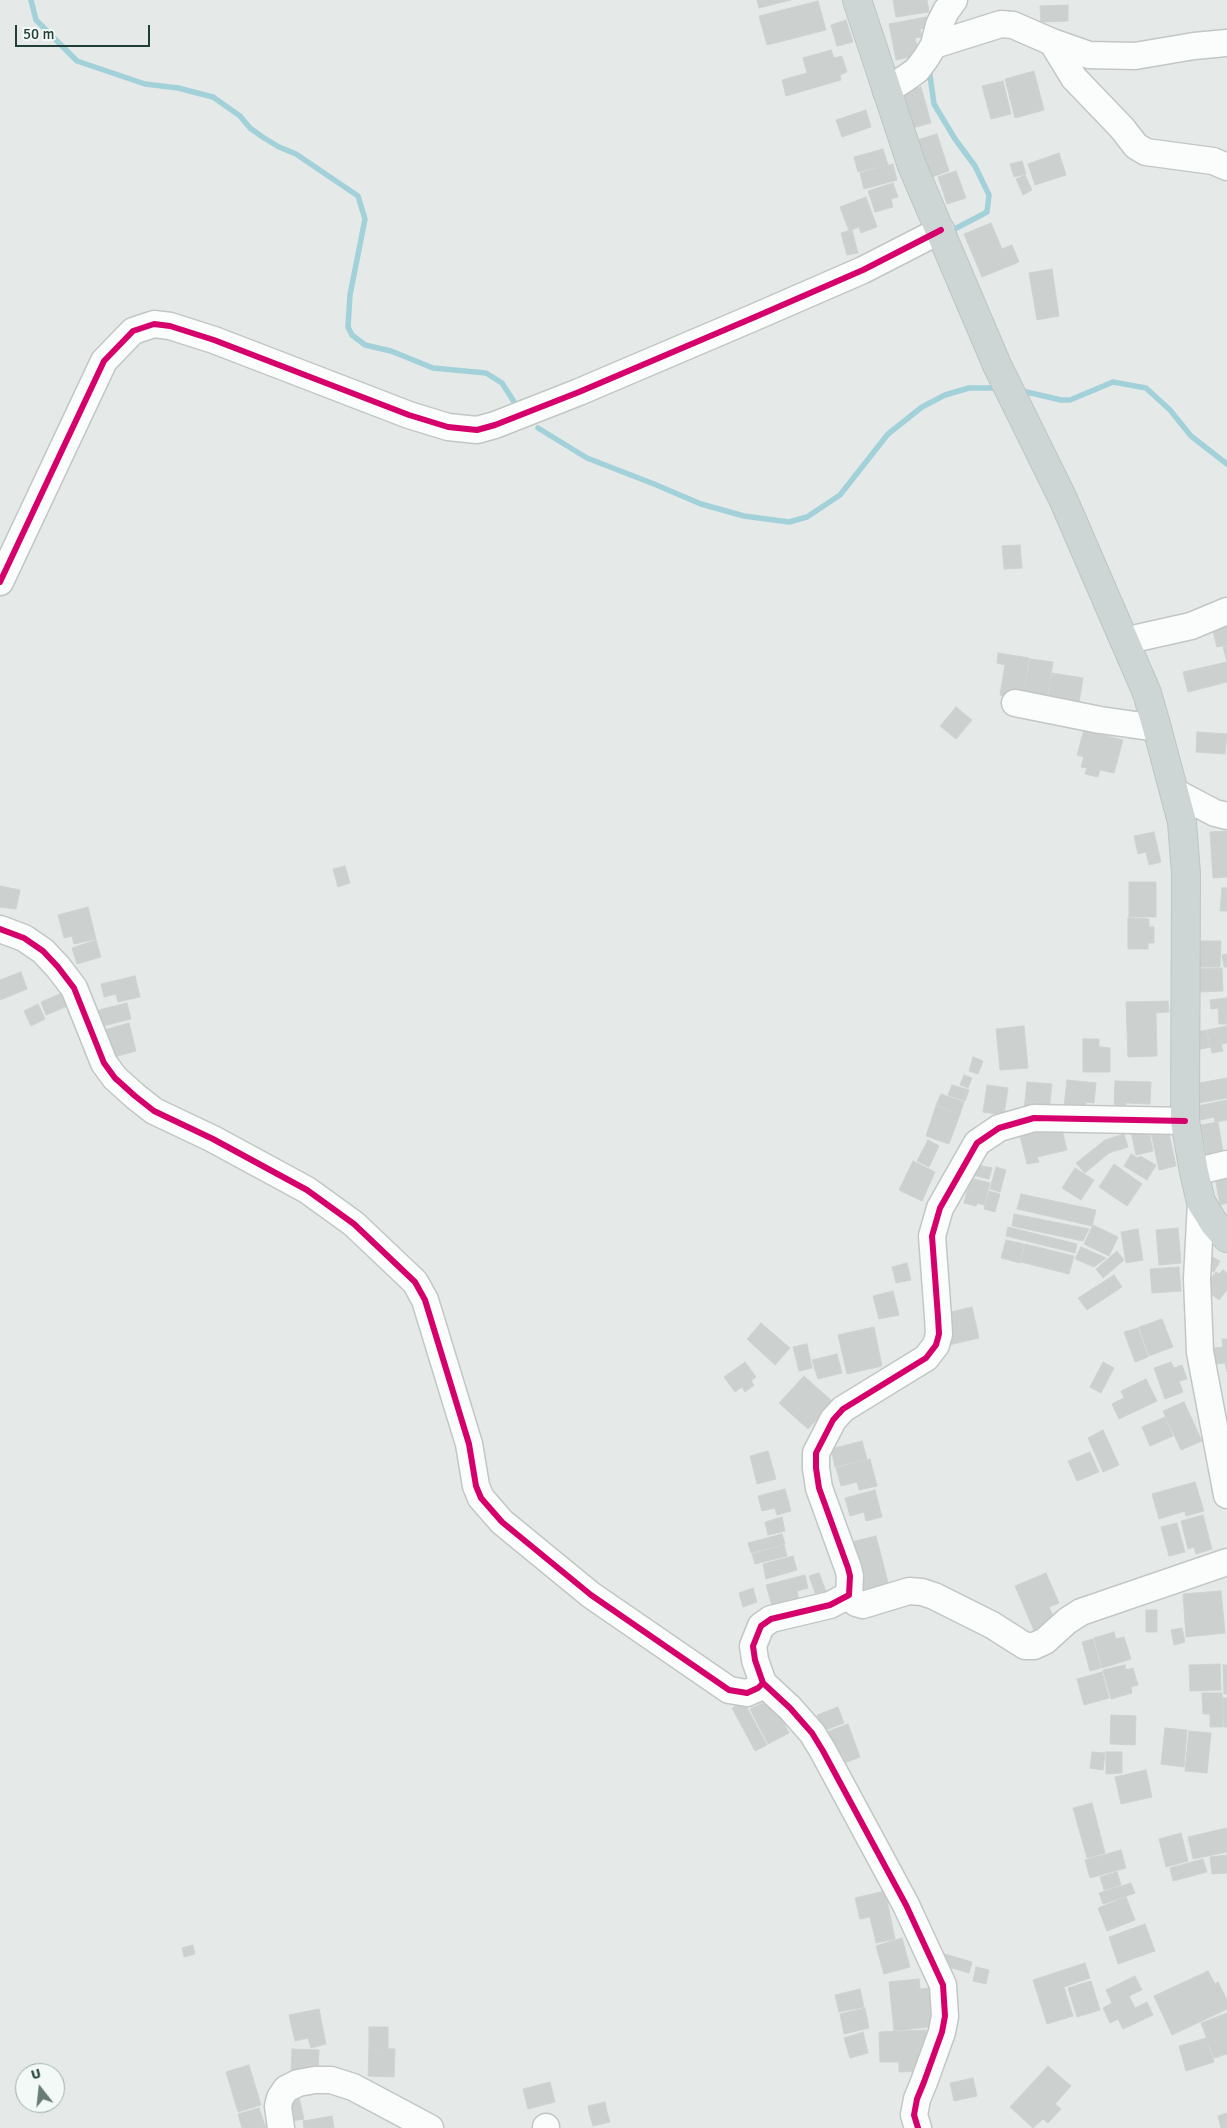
<!DOCTYPE html>
<style>
body{margin:0}
#map{position:relative;width:1227px;height:2128px;overflow:hidden;background:#e5eae8;font-family:Signika,sans-serif}
canvas{display:block}
.north{position:absolute;left:15px;top:2063px;width:50px;height:50px;box-sizing:border-box;background:#f2f9f6;border:1px solid #9eafaa;border-radius:50%;rotate:344deg;font-size:14px;font-weight:700;line-height:20px;text-align:center;color:#213f38}
.north::after{content:'';display:block;margin:auto;width:18px;height:22px;background:#667b76;clip-path:polygon(50% 0,100% 100%,50% 72%,0 100%)}
.scale{position:absolute;left:15px;top:25px;width:135px;height:22px;box-sizing:border-box;border:2px solid #213f38;border-top:0;padding-left:6px;font-size:15px;line-height:18px;white-space:nowrap;color:#213f38;-webkit-text-stroke:4px #f2f9f6;paint-order:stroke}
</style>
<div id="map">
<canvas width="1227" height="2128"></canvas>
<div class="north">U</div>
<div class="scale">50 m</div>
</div>
<script>
const ctx = document.querySelector('canvas').getContext('2d');
ctx.lineJoin = 'round';
function shape(rows) {
  const path = new Path2D();
  for (const r of rows) {
    path.moveTo(r[0], r[1]);
    for (let i = 2; i < r.length; i += 2) path.lineTo(r[i], r[i + 1]);
  }
  return path;
}
function stroke(path, color, width, dash) {
  ctx.strokeStyle = color;
  ctx.lineWidth = width;
  ctx.lineCap = dash ? 'butt' : 'round';
  ctx.setLineDash(dash || []);
  ctx.stroke(path);
}
function fill(path, color) {
  ctx.fillStyle = color;
  ctx.fill(path, 'evenodd');
}
stroke(shape([
 [31,0,36,20,77,61,145,84,178,88,213,97,240,116,250,128,264,138,279,147,296,154,358,196,365,219,350,295,348,327,352,335,365,345,391,351,433,368,486,373,502,383,516,405],
 [929,68,934,104,955,139,975,166,989,195,987,212,949,232],
 [1018,390,1061,400,1070,400,1113,382,1146,388,1170,410,1191,436,1227,464],
 [538,428,587,458,654,484,701,504,744,516,789,522,807,517,840,495,888,434,922,407,945,395,969,388,999,388]
]), '#a3d1da', 5.5);
const building = shape([
 [757,0,791,0,759,8,757,0],
 [893,0,927,0,929,12,896,17,893,0],
 [818,1,826,30,767,45,759,16,818,1],
 [1068,5,1068,21,1041,22,1040,6,1068,5],
 [926,17,928,28,920,29,922,37,915,38,919,55,896,60,889,24,926,17],
 [846,20,853,42,837,46,831,25,846,20],
 [831,50,834,58,842,56,847,72,840,75,841,80,786,96,782,80,807,73,803,58,831,50],
 [1034,71,1044,110,1015,118,1005,79,1034,71],
 [1003,81,1011,114,991,119,982,86,1003,81],
 [921,87,931,123,912,128,897,94,921,87],
 [866,110,871,127,842,137,836,120,866,110],
 [937,134,949,171,929,178,917,140,937,134],
 [883,149,888,165,858,172,854,157,883,149],
 [1059,153,1066,175,1035,185,1028,164,1059,153],
 [1022,161,1026,174,1014,177,1010,164,1022,161],
 [893,164,897,180,864,189,860,173,893,164],
 [956,171,966,198,947,204,938,177,956,171],
 [1025,175,1032,190,1023,195,1016,179,1025,175],
 [893,183,898,197,891,199,893,207,875,212,868,191,893,183],
 [866,197,877,227,861,233,859,227,849,231,840,207,866,197],
 [991,223,1002,249,1012,245,1019,262,982,277,964,234,991,223],
 [852,230,858,253,847,255,841,233,852,230],
 [1052,269,1059,316,1037,320,1029,273,1052,269],
 [1020,545,1022,568,1004,569,1002,546,1020,545],
 [1227,620,1227,645,1217,647,1211,624,1227,620],
 [1227,646,1227,682,1188,692,1183,672,1227,662,1223,647,1227,646],
 [998,653,1029,658,1022,699,1000,695,1005,665,997,663,998,653],
 [1030,659,1053,662,1046,704,1022,700,1030,659],
 [1052,673,1083,678,1079,703,1048,697,1052,673],
 [956,707,972,720,956,739,940,726,956,707],
 [1084,730,1123,740,1114,773,1100,770,1098,777,1085,774,1087,768,1081,767,1084,757,1077,755,1084,730],
 [1197,732,1227,734,1225,754,1196,752,1197,732],
 [1227,831,1227,877,1213,878,1210,832,1227,831],
 [1154,832,1161,862,1149,865,1146,852,1138,854,1134,836,1154,832],
 [345,866,350,883,338,887,333,869,345,866],
 [1129,882,1156,882,1156,917,1129,917,1129,882],
 [0,886,20,890,16,909,0,907,0,886],
 [1222,888,1227,888,1227,911,1220,911,1222,888],
 [88,907,96,939,74,944,72,936,64,938,58,915,88,907],
 [1128,918,1149,919,1149,927,1154,927,1154,943,1148,943,1148,949,1128,949,1128,918],
 [96,940,101,957,77,964,72,948,96,940],
 [1198,941,1221,941,1220,967,1198,967,1198,941],
 [1227,954,1227,967,1224,967,1222,955,1227,954],
 [1222,968,1223,991,1200,992,1198,969,1222,968],
 [21,972,27,989,0,1000,0,980,21,972],
 [135,976,140,997,118,1002,116,994,104,997,101,984,135,976],
 [64,992,70,1005,46,1015,41,1002,64,992],
 [1227,998,1227,1024,1219,1024,1218,1008,1211,1009,1210,1000,1227,998],
 [1168,1001,1169,1012,1156,1013,1157,1056,1128,1057,1126,1002,1168,1001],
 [127,1003,131,1019,103,1026,99,1010,127,1003],
 [38,1004,45,1019,31,1026,24,1011,38,1004],
 [129,1023,136,1051,111,1058,104,1030,129,1023],
 [1024,1026,1028,1068,1000,1070,996,1029,1024,1026],
 [1227,1026,1227,1043,1221,1044,1223,1051,1212,1053,1207,1030,1227,1026],
 [1206,1030,1210,1047,1197,1050,1193,1033,1206,1030],
 [1083,1039,1099,1039,1099,1047,1110,1048,1110,1072,1083,1072,1083,1039],
 [973,1057,983,1061,978,1074,969,1071,973,1057],
 [964,1075,972,1078,968,1088,960,1085,964,1075],
 [1227,1078,1227,1098,1198,1103,1194,1084,1227,1078],
 [1067,1080,1096,1083,1094,1103,1086,1102,1085,1108,1064,1106,1067,1080],
 [1115,1081,1151,1082,1150,1104,1126,1103,1125,1111,1114,1110,1115,1081],
 [1027,1082,1052,1084,1049,1112,1024,1110,1027,1082],
 [952,1085,969,1090,965,1101,948,1095,952,1085],
 [987,1085,1008,1088,1004,1115,983,1112,987,1085],
 [941,1094,964,1102,960,1114,936,1105,941,1094],
 [1227,1100,1227,1120,1215,1122,1214,1117,1196,1121,1193,1107,1227,1100],
 [936,1106,960,1114,949,1144,926,1136,936,1106],
 [1060,1122,1067,1150,1037,1157,1039,1162,1027,1164,1019,1132,1060,1122],
 [1218,1122,1224,1157,1208,1160,1201,1125,1218,1122],
 [1148,1128,1153,1151,1136,1155,1131,1132,1148,1128],
 [1168,1129,1176,1166,1159,1170,1151,1133,1168,1129],
 [1124,1134,1128,1147,1109,1153,1085,1173,1076,1163,1105,1140,1124,1134],
 [928,1140,939,1146,929,1167,917,1161,928,1140],
 [1131,1154,1138,1158,1140,1156,1156,1165,1147,1180,1124,1166,1131,1154],
 [913,1161,935,1172,922,1201,899,1190,913,1161],
 [974,1164,992,1168,989,1179,971,1175,974,1164],
 [1114,1164,1142,1184,1127,1206,1099,1187,1114,1164],
 [996,1167,1006,1170,1000,1192,990,1189,996,1167],
 [1075,1168,1094,1180,1081,1200,1062,1188,1075,1168],
 [1227,1168,1227,1203,1220,1205,1214,1171,1227,1168],
 [970,1178,990,1183,984,1205,977,1203,976,1206,964,1203,970,1178],
 [989,1191,1000,1194,995,1212,984,1209,989,1191],
 [1021,1194,1096,1210,1092,1226,1017,1209,1021,1194],
 [1014,1214,1089,1229,1083,1241,1012,1226,1014,1214],
 [1093,1225,1118,1237,1109,1256,1084,1244,1093,1225],
 [1008,1227,1077,1244,1075,1253,1006,1236,1008,1227],
 [1178,1228,1181,1263,1159,1265,1156,1230,1178,1228],
 [1138,1229,1143,1260,1126,1263,1121,1232,1138,1229],
 [1006,1240,1024,1244,1020,1263,1001,1258,1006,1240],
 [1025,1244,1074,1256,1069,1274,1021,1262,1025,1244],
 [1081,1247,1106,1258,1094,1267,1075,1259,1081,1247],
 [1117,1251,1124,1260,1103,1278,1096,1269,1117,1251],
 [1207,1254,1220,1261,1214,1272,1201,1265,1207,1254],
 [907,1263,911,1280,896,1283,892,1267,907,1263],
 [1179,1267,1181,1291,1152,1293,1150,1269,1179,1267],
 [1223,1270,1227,1273,1227,1290,1219,1300,1203,1288,1216,1272,1219,1274,1223,1270],
 [1114,1275,1122,1287,1087,1310,1078,1298,1114,1275],
 [893,1291,899,1315,879,1319,873,1296,893,1291],
 [972,1307,979,1338,949,1345,942,1314,972,1307],
 [1162,1319,1173,1347,1149,1356,1139,1327,1162,1319],
 [761,1323,790,1348,775,1365,747,1339,761,1323],
 [874,1327,882,1366,847,1374,838,1335,874,1327],
 [1138,1328,1148,1357,1135,1362,1124,1332,1138,1328],
 [1222,1339,1227,1339,1227,1372,1225,1363,1215,1364,1214,1348,1223,1347,1222,1339],
 [807,1344,812,1368,799,1371,793,1347,807,1344],
 [837,1354,842,1373,818,1379,812,1360,837,1354],
 [745,1362,756,1377,751,1381,754,1385,745,1392,742,1387,735,1392,724,1377,745,1362],
 [1103,1362,1114,1368,1101,1393,1090,1387,1103,1362],
 [1171,1362,1174,1368,1182,1365,1187,1379,1179,1381,1183,1392,1165,1399,1154,1368,1171,1362],
 [804,1376,833,1402,808,1429,779,1403,804,1376],
 [1146,1379,1157,1401,1119,1419,1112,1404,1124,1398,1121,1391,1146,1379],
 [1184,1402,1202,1441,1181,1450,1163,1411,1184,1402],
 [1165,1417,1173,1436,1150,1446,1142,1427,1165,1417],
 [1103,1430,1119,1465,1103,1472,1088,1438,1103,1430],
 [862,1441,867,1459,835,1467,831,1449,862,1441],
 [768,1451,776,1479,757,1484,750,1456,768,1451],
 [1090,1452,1099,1472,1077,1481,1068,1461,1090,1452],
 [870,1459,877,1486,859,1490,857,1482,841,1486,836,1468,870,1459],
 [1195,1482,1204,1511,1186,1516,1185,1511,1159,1519,1152,1494,1195,1482],
 [785,1489,791,1511,777,1515,775,1508,762,1511,758,1496,785,1489],
 [875,1490,882,1517,866,1521,864,1512,850,1516,845,1498,875,1490],
 [1203,1515,1212,1549,1196,1554,1194,1547,1188,1549,1181,1521,1203,1515],
 [782,1517,785,1531,768,1535,765,1522,782,1517],
 [1177,1523,1185,1552,1169,1556,1161,1527,1177,1523],
 [782,1534,785,1544,751,1553,748,1543,782,1534],
 [876,1536,890,1590,865,1596,851,1542,876,1536],
 [784,1545,787,1556,755,1564,752,1554,784,1545],
 [793,1556,797,1570,766,1579,763,1564,793,1556],
 [819,1573,828,1597,818,1601,809,1576,819,1573],
 [1046,1573,1059,1603,1049,1607,1057,1624,1035,1633,1015,1586,1046,1573],
 [805,1575,808,1588,797,1591,799,1601,773,1609,766,1585,805,1575],
 [753,1588,757,1602,743,1607,739,1593,753,1588],
 [1221,1591,1225,1633,1186,1637,1183,1594,1221,1591],
 [1146,1610,1157,1610,1157,1632,1146,1632,1146,1610],
 [1182,1628,1185,1642,1174,1645,1171,1630,1182,1628],
 [1114,1632,1116,1639,1124,1637,1131,1659,1102,1668,1094,1638,1114,1632],
 [1093,1639,1101,1668,1090,1671,1082,1642,1093,1639],
 [1220,1664,1221,1690,1190,1691,1189,1665,1220,1664],
 [1125,1665,1126,1670,1133,1668,1138,1685,1131,1687,1132,1693,1111,1699,1103,1670,1125,1665],
 [1223,1665,1227,1665,1227,1694,1224,1694,1223,1665],
 [1102,1672,1109,1698,1084,1705,1077,1679,1102,1672],
 [1202,1693,1222,1693,1223,1727,1210,1727,1210,1714,1203,1714,1202,1693],
 [1223,1698,1227,1698,1227,1727,1224,1727,1223,1698],
 [767,1701,774,1714,778,1712,789,1733,768,1744,750,1709,767,1701],
 [744,1702,767,1745,755,1751,732,1708,744,1702],
 [838,1707,844,1723,823,1731,817,1715,838,1707],
 [1111,1715,1136,1716,1135,1745,1110,1744,1111,1715],
 [848,1724,860,1757,836,1766,824,1733,848,1724],
 [1165,1728,1187,1730,1184,1767,1161,1764,1165,1728],
 [1189,1731,1211,1733,1207,1773,1185,1771,1189,1731],
 [1092,1752,1105,1753,1103,1770,1090,1768,1092,1752],
 [1106,1752,1122,1752,1122,1773,1106,1774,1106,1752],
 [1146,1770,1152,1797,1121,1804,1115,1777,1146,1770],
 [1092,1803,1105,1853,1087,1858,1073,1808,1092,1803],
 [1227,1828,1227,1852,1193,1859,1188,1837,1227,1828],
 [1181,1833,1188,1861,1166,1867,1159,1839,1181,1833],
 [1121,1850,1126,1868,1090,1878,1085,1860,1121,1850],
 [1227,1855,1227,1873,1212,1874,1210,1857,1227,1855],
 [1203,1859,1207,1872,1173,1881,1170,1868,1203,1859],
 [1117,1872,1121,1885,1104,1890,1100,1877,1117,1872],
 [1131,1883,1135,1893,1103,1904,1099,1893,1131,1883],
 [885,1891,895,1939,876,1943,870,1917,860,1919,855,1898,885,1891],
 [1126,1897,1135,1920,1107,1931,1098,1908,1126,1897],
 [1145,1924,1155,1951,1118,1964,1109,1937,1145,1924],
 [902,1938,910,1967,884,1974,876,1946,902,1938],
 [193,1945,195,1954,184,1957,182,1948,193,1945],
 [945,1954,972,1962,969,1973,942,1965,945,1954],
 [1085,1963,1090,1978,1064,1987,1073,2016,1047,2024,1033,1980,1085,1963],
 [976,1967,989,1970,986,1984,973,1981,976,1967],
 [1208,1971,1215,1984,1218,1982,1227,2000,1227,2009,1172,2035,1154,1996,1208,1971],
 [1135,1976,1142,1990,1129,1996,1135,2008,1147,2002,1153,2015,1123,2029,1118,2019,1110,2023,1103,2008,1112,2003,1106,1990,1135,1976],
 [919,1979,920,1989,932,1988,936,2026,894,2031,889,1982,919,1979],
 [1091,1981,1100,2010,1077,2017,1068,1988,1091,1981],
 [860,1989,864,2007,839,2012,835,1995,860,1989],
 [865,2008,869,2028,844,2034,840,2014,865,2008],
 [319,2009,326,2044,311,2048,308,2038,295,2041,289,2015,319,2009],
 [1227,2013,1227,2054,1214,2058,1201,2023,1227,2013],
 [369,2027,388,2027,388,2049,369,2048,369,2027],
 [926,2030,927,2071,899,2072,899,2062,880,2062,879,2032,926,2030],
 [863,2032,868,2053,850,2058,844,2038,863,2032],
 [1206,2038,1214,2062,1186,2071,1179,2046,1206,2038],
 [369,2048,395,2049,394,2077,368,2076,369,2048],
 [292,2049,319,2050,318,2074,291,2073,292,2049],
 [249,2065,261,2105,238,2112,226,2072,249,2065],
 [1048,2066,1071,2086,1055,2104,1061,2109,1048,2123,1043,2119,1033,2128,1010,2107,1048,2066],
 [973,2078,977,2096,954,2101,950,2083,973,2078],
 [550,2082,555,2102,528,2109,523,2089,550,2082],
 [299,2097,304,2119,292,2121,288,2100,299,2097],
 [605,2102,607,2112,590,2116,588,2106,605,2102],
 [259,2108,266,2128,242,2128,238,2114,259,2108],
 [607,2112,610,2122,593,2126,590,2116,607,2112],
 [1227,2113,1227,2128,1221,2128,1218,2116,1227,2113],
 [332,2116,334,2128,304,2128,303,2121,332,2116]
]);
fill(building, '#ccd1cf');
stroke(building, '#cdd3d1', 1);
const minor = shape([
 [1052,42,1074,78,1122,128,1136,146,1146,152,1213,161,1227,167],
 [934,45,1001,24,1013,25,1052,42,1089,55,1135,56,1194,46,1227,43],
 [886,91,906,78,917,70,926,58,934,45,939,25,946,11,954,0],
 [0,582,104,361,133,331,154,324,170,326,214,340,409,415,448,427,477,430,495,425,579,392,755,317,863,270,941,230],
 [1124,641,1191,626,1227,611],
 [1015,703,1100,720,1157,728],
 [1175,792,1215,813,1227,816],
 [0,929,24,938,43,951,58,967,74,988,104,1063,115,1078,135,1096,154,1111,213,1139,307,1190,354,1224,415,1282,425,1300,469,1444,476,1486,481,1498,502,1522,591,1595,729,1690,747,1693,758,1688,763,1683],
 [1194,1172,1227,1164],
 [1201,1202,1197,1279,1200,1352,1227,1495],
 [849,1595,856,1603,863,1605,909,1591,922,1592,934,1596,992,1625,1025,1646,1034,1646,1045,1641,1067,1621,1081,1612,1227,1562],
 [546,2127,546,2128],
 [281,2128,278,2106,280,2098,286,2089,298,2083,315,2080,331,2080,353,2087,430,2128],
 [918,2128,914,2115,917,2099,924,2082,942,2032,945,2016,943,1985,906,1905,823,1751,812,1733,790,1708,763,1683,755,1660,753,1646,761,1626,771,1619,830,1605,849,1595,850,1576,848,1568,819,1488,816,1468,816,1453,833,1420,843,1409,926,1358,936,1345,939,1334,938,1317,932,1236,940,1208,977,1143,999,1128,1034,1118,1185,1121]
]);
const major = shape([
 [857,0,911,163,997,365,1063,499,1147,693,1157,728,1182,822,1186,874,1185,1121,1194,1172,1201,1202,1214,1223,1227,1238]
]);
stroke(minor, '#c2c7c5', 29);
stroke(major, '#bcc6c4', 30);
stroke(minor, '#fbfcfc', 26);
stroke(major, '#cdd6d4', 28);
stroke(shape([
 [0,582,104,361,133,331,154,324,170,326,214,340,409,415,448,427,477,430,495,425,579,392,755,317,863,270,941,230],
 [0,929,24,938,43,951,58,967,74,988,104,1063,115,1078,135,1096,154,1111,213,1139,307,1190,354,1224,415,1282,425,1300,469,1444,476,1486,481,1498,502,1522,591,1595,729,1690,747,1693,758,1688,763,1683],
 [918,2128,914,2115,917,2099,924,2082,942,2032,945,2016,943,1985,906,1905,823,1751,812,1733,790,1708,763,1683,755,1660,753,1646,761,1626,771,1619,830,1605,849,1595,850,1576,848,1568,819,1488,816,1468,816,1453,833,1420,843,1409,926,1358,936,1345,939,1334,938,1317,932,1236,940,1208,977,1143,999,1128,1034,1118,1185,1121]
]), '#d6006c', 6);
</script>
